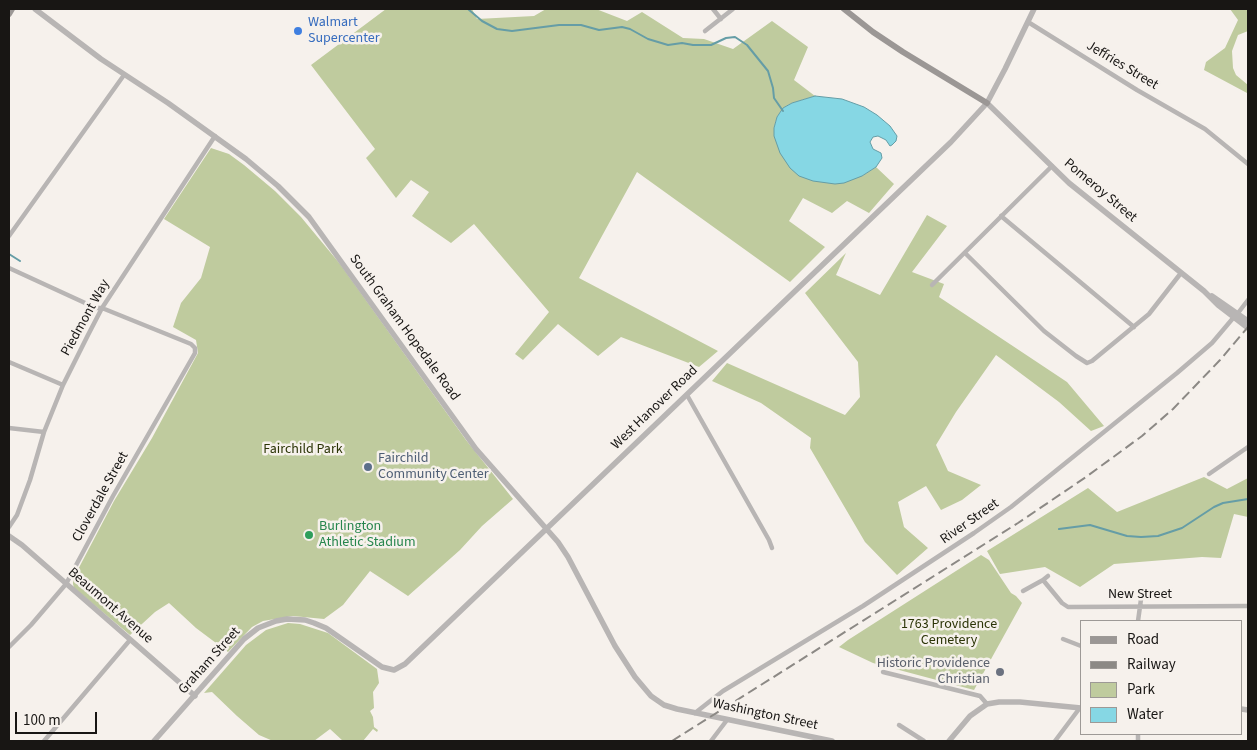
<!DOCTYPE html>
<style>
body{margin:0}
#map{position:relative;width:1257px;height:750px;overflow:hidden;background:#f6f1ec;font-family:"Source Sans 3",sans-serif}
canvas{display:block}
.frame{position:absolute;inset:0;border:10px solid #181614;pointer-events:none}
.legend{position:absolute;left:1080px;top:620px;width:162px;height:115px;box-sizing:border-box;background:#f6f1ec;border:1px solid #9d9996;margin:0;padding:6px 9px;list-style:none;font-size:15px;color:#181614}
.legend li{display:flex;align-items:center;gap:10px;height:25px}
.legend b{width:25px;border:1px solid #9d9996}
.scale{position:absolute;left:15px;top:712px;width:82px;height:22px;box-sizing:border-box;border:2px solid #181614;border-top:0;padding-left:6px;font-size:15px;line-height:18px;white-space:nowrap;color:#181614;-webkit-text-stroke:4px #f6f1ec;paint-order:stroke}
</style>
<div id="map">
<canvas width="1257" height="750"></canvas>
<div class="frame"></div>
<ul class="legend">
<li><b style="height:6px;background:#9b9795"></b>Road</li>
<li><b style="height:6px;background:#8c8985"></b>Railway</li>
<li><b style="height:14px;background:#bfcb9e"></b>Park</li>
<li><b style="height:14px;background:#86d7e4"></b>Water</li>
</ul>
<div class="scale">100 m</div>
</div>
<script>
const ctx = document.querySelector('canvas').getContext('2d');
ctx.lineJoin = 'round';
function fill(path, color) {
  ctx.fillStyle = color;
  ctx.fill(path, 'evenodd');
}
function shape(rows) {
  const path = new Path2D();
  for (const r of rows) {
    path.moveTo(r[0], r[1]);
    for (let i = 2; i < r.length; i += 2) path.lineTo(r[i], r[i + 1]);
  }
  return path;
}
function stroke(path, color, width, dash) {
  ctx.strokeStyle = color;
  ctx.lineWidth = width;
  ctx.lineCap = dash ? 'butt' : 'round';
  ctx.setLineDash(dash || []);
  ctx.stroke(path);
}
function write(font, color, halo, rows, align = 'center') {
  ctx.font = font + ' "Source Sans 3",sans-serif';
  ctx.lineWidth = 5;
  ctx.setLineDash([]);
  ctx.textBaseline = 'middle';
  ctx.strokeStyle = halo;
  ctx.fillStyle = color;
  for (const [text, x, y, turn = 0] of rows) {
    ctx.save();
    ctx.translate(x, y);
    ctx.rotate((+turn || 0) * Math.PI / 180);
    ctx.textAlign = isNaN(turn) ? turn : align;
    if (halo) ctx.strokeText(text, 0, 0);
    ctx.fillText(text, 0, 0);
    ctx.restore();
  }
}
fill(shape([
 [386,9,472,9,477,19,534,16,546,9,596,9,627,21,642,12,683,38,704,39,733,49,772,21,808,47,794,80,815,96,792,103,783,108,777,117,774,128,862,176,876,167,894,184,869,213,847,201,832,213,803,198,789,221,825,247,790,282,637,172,579,278,718,351,699,367,621,337,598,356,558,324,523,360,515,354,549,312,474,224,451,243,412,216,429,192,411,180,396,198,366,158,375,149,311,65],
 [1230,9,1248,9,1248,31,1238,35,1232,51,1233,68,1236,75,1248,85,1248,92,1247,93,1204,70,1206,62,1225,48,1238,20],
 [211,148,229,154,244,165,275,191,301,217,340,264,466,440,513,499,482,526,460,550,408,596,370,571,343,605,324,619,293,616,263,621,252,627,228,652,196,628,169,603,155,612,130,635,74,588,73,584,73,579,114,501,152,438,198,353,196,340,173,327,181,303,201,278,210,247,164,219],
 [927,215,947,226,912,272,944,284,939,297,1067,382,1104,426,1091,431,1059,402,996,355,956,412,936,445,948,471,981,485,962,500,941,510,926,486,898,502,904,527,928,548,897,575,865,542,810,448,811,438,761,403,712,381,727,363,845,415,860,397,858,362,805,293,846,253,836,275,880,295],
 [1204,477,1227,489,1248,478,1248,517,1234,514,1221,558,1202,557,1114,564,1080,587,1045,567,1000,574,987,551,1088,488,1117,512],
 [981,555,989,560,1011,593,1016,596,1022,603,974,690,873,663,839,647,848,640],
 [288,623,300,624,328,633,377,669,379,683,373,692,374,708,370,711,373,717,374,727,378,730,377,732,373,729,363,741,343,741,330,729,314,741,273,741,259,735,237,716,212,692,204,693,246,645,266,630]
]), '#bfcb9e');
const water = shape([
 [815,96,842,99,864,107,877,115,890,126,897,136,896,141,892,145,890,146,886,140,878,136,873,137,870,142,873,149,881,153,882,158,876,167,862,176,844,183,835,184,813,181,799,176,790,168,780,153,774,136,774,128,777,117,783,108,792,103,815,96]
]);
fill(water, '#86d7e4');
stroke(water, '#659da6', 1);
stroke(shape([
 [468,9,482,21,497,29,512,31,559,25,581,25,599,30,622,27,630,29,648,39,668,45,682,43,693,45,711,45,726,38,735,37,747,45,768,71,773,88,774,98,783,111],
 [9,254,20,261],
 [1059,529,1090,525,1127,536,1141,537,1158,536,1182,528,1214,507,1223,503,1248,499]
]), '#659da6', 2);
stroke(shape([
 [713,9,721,19],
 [1028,22,1137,90,1205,129,1248,164],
 [705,31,733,9],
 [1001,216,1134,327],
 [9,236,124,75],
 [965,253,1044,331,1076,356,1087,363,1092,361,1149,314,1181,273],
 [9,268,96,308,102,308,191,344,195,348,195,353,113,496,66,584,31,625,9,647],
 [932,285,1052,166],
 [1238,313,1248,300],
 [9,362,63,385],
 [687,395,769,540,772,548],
 [9,428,44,432],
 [1209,474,1248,447],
 [9,527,17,515,30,480,44,432,63,385,88,335,102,308,215,136],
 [1043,580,1062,603,1068,607,1248,606],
 [1023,591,1043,580,1048,576],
 [1138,621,1142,592],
 [1063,639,1081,646],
 [883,672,980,696,987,704],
 [695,713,723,691,863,606,974,533,1011,507,1177,373,1212,343,1234,317],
 [899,725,924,741],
 [44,741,130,640],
 [711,741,727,720],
 [1055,741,1079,709],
 [1138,741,1138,734]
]), '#b8b5b4', 4.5);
stroke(shape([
 [35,9,101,59,168,103,246,159,278,186,309,217,476,449,558,542,568,557,615,646,635,677,651,696,664,705,677,709,832,741],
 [987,103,1069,183,1204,291,1218,305,1248,328],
 [1212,296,1248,321],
 [9,536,22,545,195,696],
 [1241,709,1248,710],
 [154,741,244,639,258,628,276,621,287,619,305,620,314,623,326,628,382,667,394,670,405,664,951,142,987,103,1005,69,1034,9],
 [949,741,970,716,987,704,999,702,1020,702,1081,708]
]), '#b8b5b4', 5.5);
stroke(shape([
 [844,9,873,32,903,52,987,103],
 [9,14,12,9]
]), '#9b9795', 6);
stroke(shape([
 [672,741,1018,523,1086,477,1142,436,1173,409,1220,360,1248,327]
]), '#8c8985', 2, [10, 5]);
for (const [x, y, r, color] of [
 [298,31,5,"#3f7fe0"],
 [368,467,5,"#5c6f8a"],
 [309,535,5,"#2e9e5b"],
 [1000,672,5,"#6b7280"]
]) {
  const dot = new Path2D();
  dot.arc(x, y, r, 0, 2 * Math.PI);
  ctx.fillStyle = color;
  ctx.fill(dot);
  stroke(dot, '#f6f1ec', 2);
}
write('14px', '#366cbe', '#f6f1ec', [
 ["Walmart",308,23],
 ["Supercenter",308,39]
], 'left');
write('14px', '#181614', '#f6f1ec', [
 ["Jeffries Street",1122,66,31],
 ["Pomeroy Street",1100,191,40],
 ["Piedmont Way",86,318,-61],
 ["South Graham Hopedale Road",404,328,54],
 ["West Hanover Road",655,408,-44],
 ["Cloverdale Street",101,497,-61],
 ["River Street",970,522,-35],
 ["New Street",1140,595],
 ["Beaumont Avenue",110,606,41],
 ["Graham Street",210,661,-48],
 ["Washington Street",765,715,12]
]);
write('14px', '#2b3406', '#f6f1ec', [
 ["Fairchild Park",303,450],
 ["1763 Providence",949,625],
 ["Cemetery",949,641]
]);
write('14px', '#4e5e75', '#f6f1ec', [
 ["Fairchild",378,459],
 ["Community Center",378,475]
], 'left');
write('14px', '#27864d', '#f6f1ec', [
 ["Burlington",319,527],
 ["Athletic Stadium",319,543]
], 'left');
write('14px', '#5b616d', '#f6f1ec', [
 ["Historic Providence",990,664],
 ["Christian",990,680]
], 'right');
</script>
